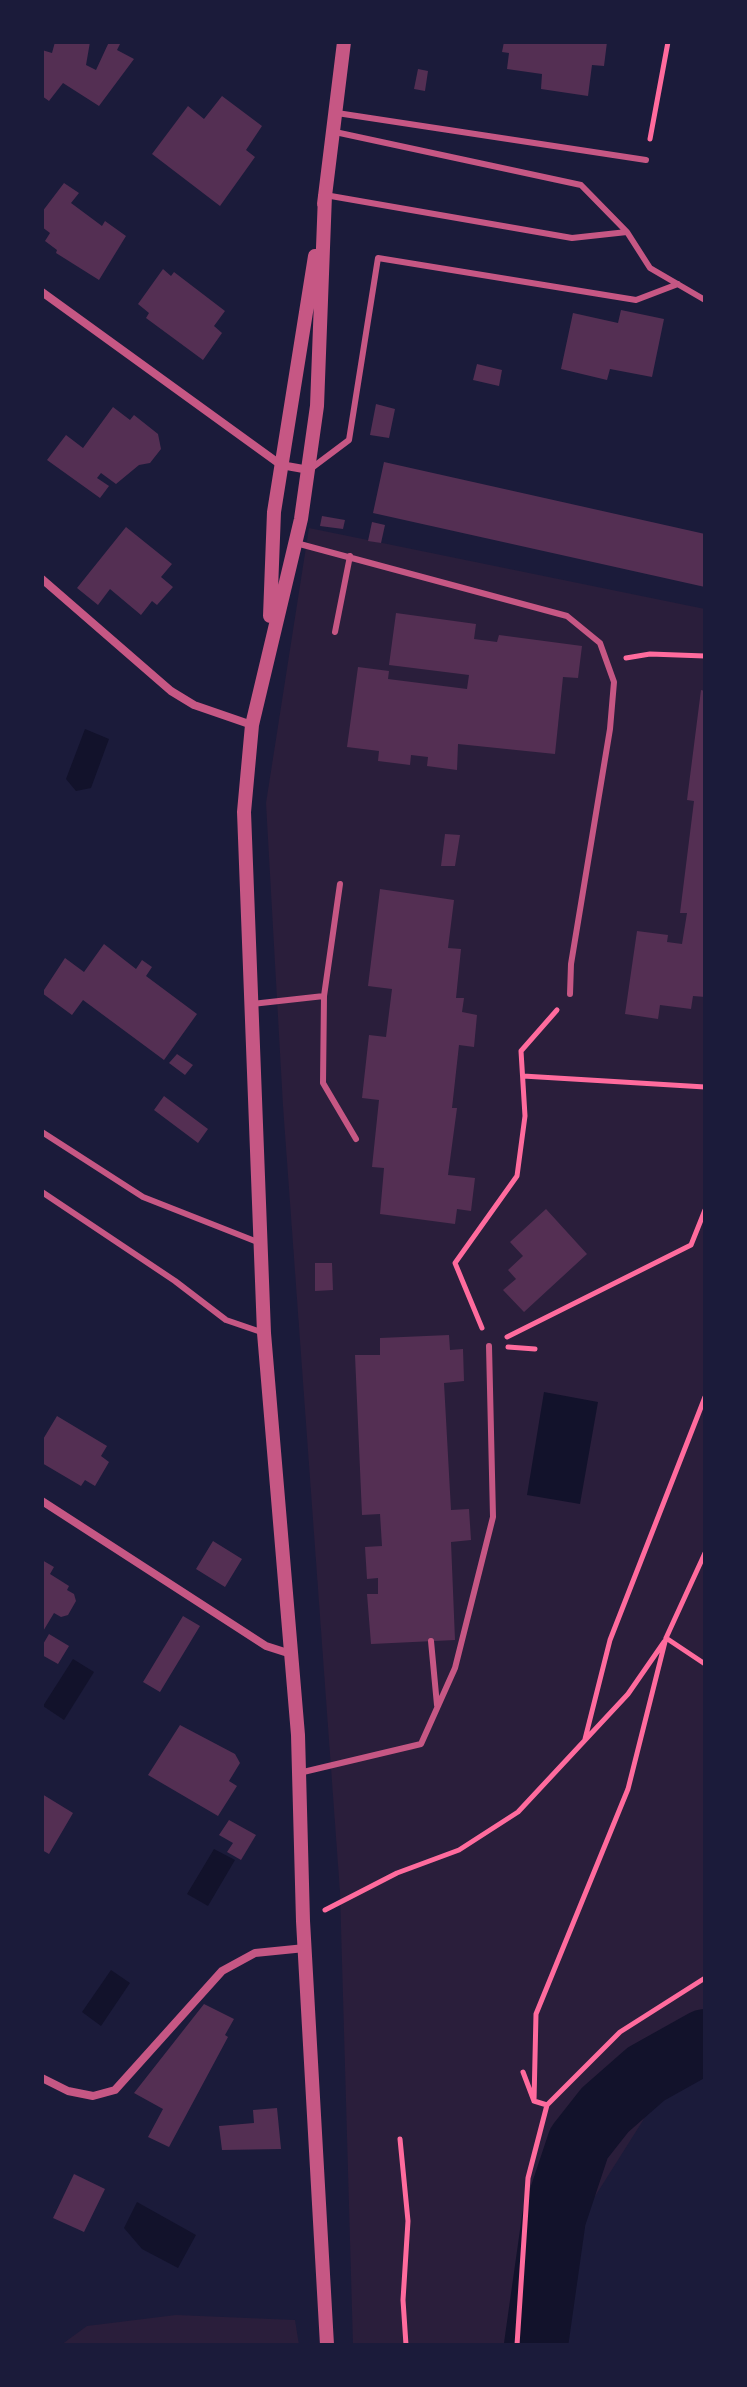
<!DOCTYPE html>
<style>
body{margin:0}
#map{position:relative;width:747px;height:2387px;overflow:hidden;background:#1b1b3a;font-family:Arial,sans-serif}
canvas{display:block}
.frame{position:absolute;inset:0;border:44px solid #1b1b3a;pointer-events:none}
</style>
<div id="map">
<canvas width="747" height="2387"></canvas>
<div class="frame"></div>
</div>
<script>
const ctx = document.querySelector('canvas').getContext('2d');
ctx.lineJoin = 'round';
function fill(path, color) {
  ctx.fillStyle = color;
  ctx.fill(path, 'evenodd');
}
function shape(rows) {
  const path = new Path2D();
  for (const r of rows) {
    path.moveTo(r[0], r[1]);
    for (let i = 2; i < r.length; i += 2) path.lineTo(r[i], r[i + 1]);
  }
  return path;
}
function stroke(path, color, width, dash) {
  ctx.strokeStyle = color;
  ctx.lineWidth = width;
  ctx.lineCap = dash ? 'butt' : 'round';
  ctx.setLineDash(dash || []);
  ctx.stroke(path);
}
fill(shape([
 [309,528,705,609,705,2034,695,2038,575,2228,557,2345,353,2345,340,1892,283,1106,266,803],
 [176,2315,295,2320,299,2345,61,2345,87,2326]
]), '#2a1e3b');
fill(shape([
 [85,729,109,739,91,788,76,791,66,779],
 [544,1392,598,1402,580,1504,527,1495],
 [73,1659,94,1672,64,1720,43,1706],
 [214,1849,235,1860,208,1906,187,1894],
 [111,1970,130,1983,101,2026,82,2012],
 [137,2202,196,2235,178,2268,142,2249,124,2228]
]), '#12122b');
stroke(shape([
 [536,2345,554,2218,579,2143,605,2110,646,2074,705,2041]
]), '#12122b', 64);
fill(shape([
 [55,42,90,42,86,65,96,70,109,42,121,42,117,50,134,59,99,106,63,83,49,101,42,96,42,50,52,53],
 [504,42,607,42,604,66,592,65,588,96,541,89,542,74,507,69,509,53,502,52],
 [418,69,428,71,425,91,414,89],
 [222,96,262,126,246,150,255,157,220,206,152,154,188,106,204,119],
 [64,183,79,193,71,203,102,226,105,221,126,236,99,280,56,253,57,250,45,241,50,233,42,227,42,212],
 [163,269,171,276,174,272,225,311,214,326,222,333,203,360,146,318,149,313,138,304],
 [621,310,664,319,652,377,610,369,607,380,561,369,573,313,618,323],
 [477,364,502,370,499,386,473,380],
 [376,404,395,409,389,438,370,435],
 [113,407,130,420,134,415,158,434,161,449,150,463,139,465,116,484,101,473,97,478,109,486,100,498,47,460,66,435,83,448],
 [384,462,705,534,705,587,373,513],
 [322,516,345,520,343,529,320,526],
 [372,522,385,525,381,543,368,541],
 [126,527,172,564,161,577,173,587,157,605,152,601,141,615,110,589,98,605,77,588],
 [396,613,476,624,474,639,497,642,499,635,582,646,578,678,563,677,555,754,458,744,457,770,427,766,428,757,411,755,410,765,378,761,379,751,347,747,358,667,389,671,388,679,467,689,469,675,389,665],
 [701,690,705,691,705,997,693,996,691,1009,660,1005,658,1019,625,1014,637,931,668,935,667,942,682,944,687,913,680,913,694,801,687,800],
 [445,834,460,835,455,866,441,866],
 [380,889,454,900,448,948,461,949,456,998,464,998,462,1012,477,1015,474,1047,459,1045,452,1108,457,1108,448,1175,475,1178,471,1211,457,1209,455,1224,380,1214,384,1168,372,1167,379,1100,362,1098,369,1035,386,1037,392,989,368,986],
 [104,944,136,969,142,960,152,967,146,976,197,1014,164,1060,83,1000,72,1015,42,993,65,958,84,972],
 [177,1054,193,1065,185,1075,169,1063],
 [164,1096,208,1129,198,1143,154,1110],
 [546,1209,587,1254,524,1312,503,1290,516,1279,508,1270,523,1256,510,1242],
 [315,1263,332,1263,333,1290,315,1291],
 [449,1335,450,1350,463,1349,464,1381,444,1383,451,1510,469,1509,471,1540,451,1542,455,1640,371,1644,367,1594,378,1594,378,1578,367,1579,365,1547,382,1546,380,1514,362,1515,355,1355,380,1355,380,1338],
 [57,1416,107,1446,101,1456,109,1462,95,1486,85,1480,81,1486,42,1463,42,1441],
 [213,1541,242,1559,225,1587,196,1569],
 [42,1560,54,1567,50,1574,69,1586,67,1590,74,1594,76,1601,68,1615,61,1617,54,1613,42,1633],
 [183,1616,200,1626,160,1692,143,1682],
 [49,1634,69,1646,58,1664,42,1655,42,1646],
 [180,1725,235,1754,240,1763,229,1781,237,1786,218,1816,148,1775],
 [42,1794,73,1813,49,1854,42,1850],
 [229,1820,256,1835,241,1860,227,1852,233,1843,219,1835],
 [204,2004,234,2019,225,2035,228,2037,169,2147,148,2137,163,2109,134,2093],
 [277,2108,281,2149,222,2150,219,2126,254,2123,253,2110],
 [74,2174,105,2189,84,2232,53,2218]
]), '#542f53');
stroke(shape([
 [650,139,668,42],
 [626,658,650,654,705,656],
 [523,1076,705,1087],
 [482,1328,455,1263,517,1176,525,1116,521,1051,557,1010],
 [507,1337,691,1245,705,1210],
 [508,1347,535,1349],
 [666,1638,705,1664],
 [585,1739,610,1640,705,1397],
 [325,1910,397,1873,459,1850,518,1812,628,1694,664,1642],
 [523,2072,534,2101,547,2105,620,2032,705,1978],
 [534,2101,536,2014,628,1789,666,1638,705,1553],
 [400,2139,408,2221,403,2300,406,2345],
 [517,2345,528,2178,547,2105]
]), '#ff6b9d', 5);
stroke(shape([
 [337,113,646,160],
 [325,195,572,238,627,232,581,185,335,132],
 [627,232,650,268,705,300],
 [309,470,349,440,378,258,636,300,678,284],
 [296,543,567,616,600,643,614,682,610,729,571,964,570,994],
 [335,632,350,556],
 [324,996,323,1083,356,1139],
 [252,1004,324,996,340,884],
 [42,1132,143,1197,260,1243],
 [42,1192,175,1281,226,1320,264,1333],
 [431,1641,437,1705],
 [299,1773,421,1744,455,1668,493,1517,489,1346]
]), '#c65784', 6);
stroke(shape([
 [42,292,281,465,309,470],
 [42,579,171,691,194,705,252,725],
 [42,1501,266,1646,291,1654],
 [42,2078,68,2091,93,2096,115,2090,222,1971,255,1953,305,1948]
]), '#c65784', 8);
stroke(shape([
 [325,195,317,406,301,519,252,725,244,812,264,1333,298,1735,303,1921,327,2345],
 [324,204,344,42],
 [270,616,274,512,315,256]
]), '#c65784', 14);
</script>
